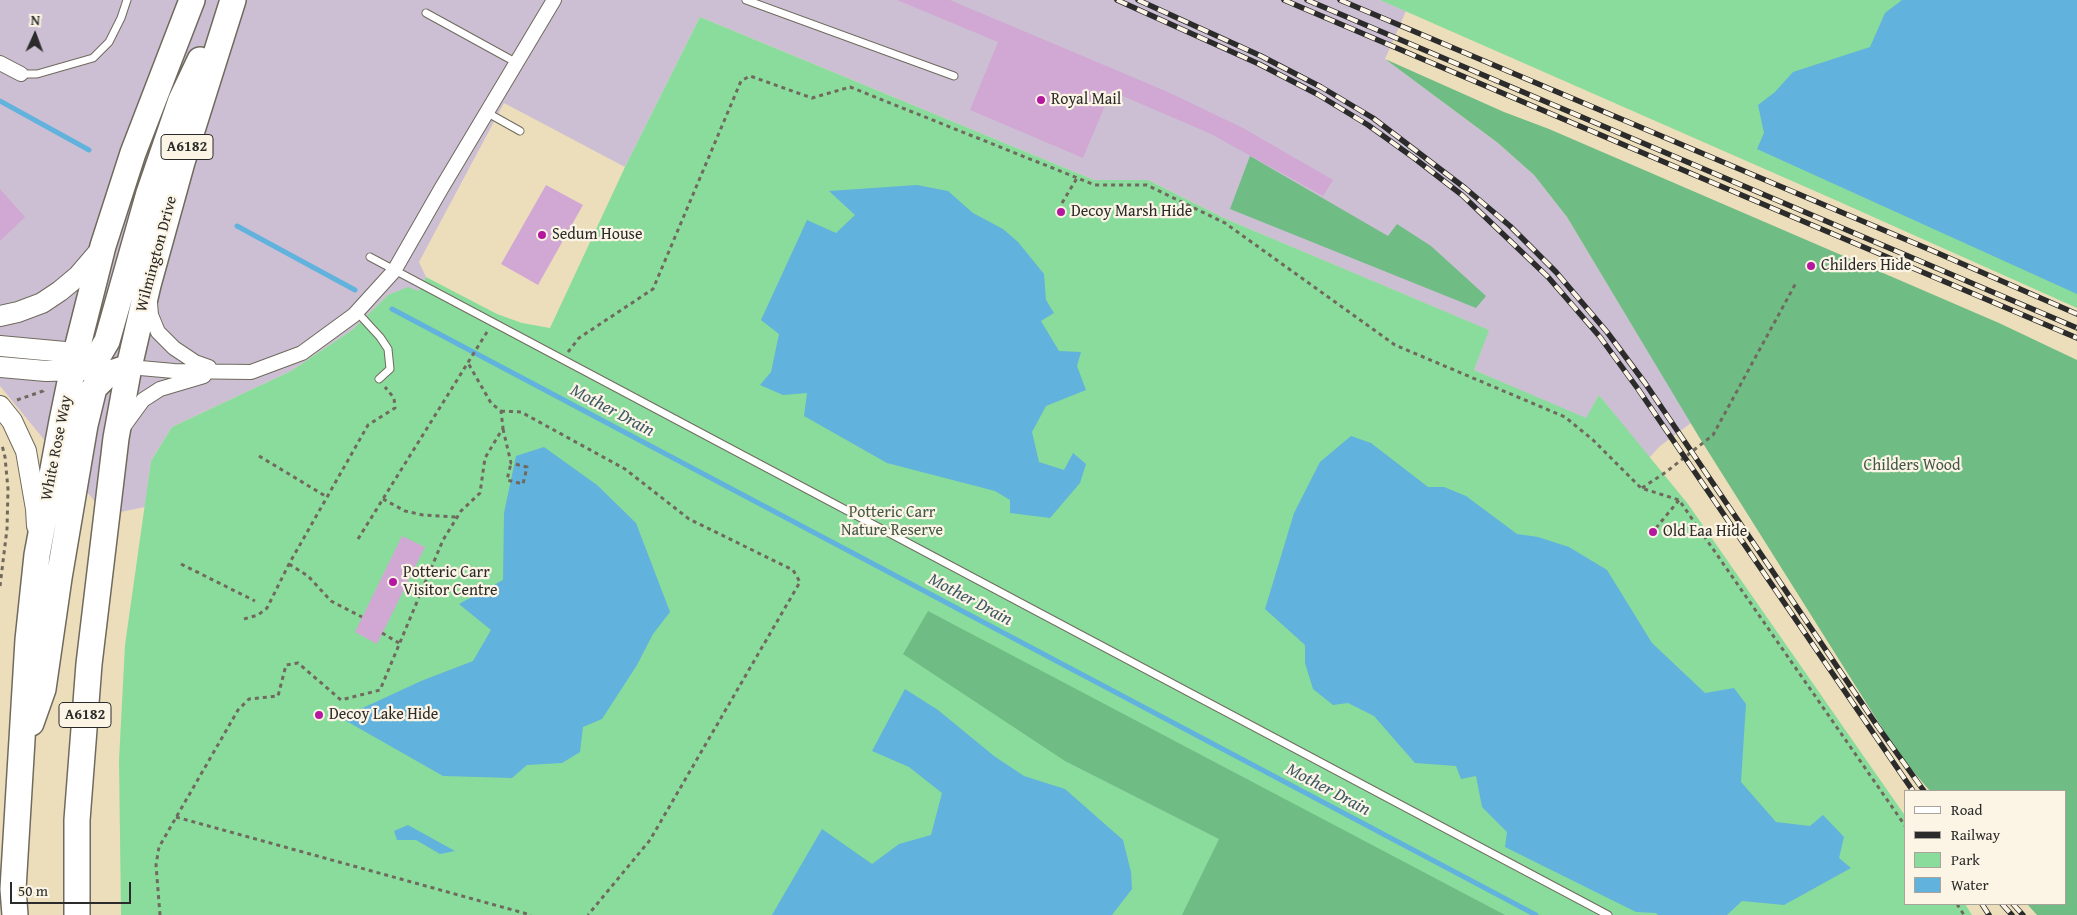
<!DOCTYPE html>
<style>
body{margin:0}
#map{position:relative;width:2077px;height:915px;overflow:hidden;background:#eddebb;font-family:"Gentium Book Plus",serif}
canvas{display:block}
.legend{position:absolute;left:1904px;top:790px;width:162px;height:115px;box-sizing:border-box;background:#fcf5e5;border:1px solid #a8a49b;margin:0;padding:6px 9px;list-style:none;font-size:15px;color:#2b2b2b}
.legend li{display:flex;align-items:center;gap:10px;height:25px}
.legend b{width:25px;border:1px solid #a8a49b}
.north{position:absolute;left:10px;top:10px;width:50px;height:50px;-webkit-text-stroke:4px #fcf5e5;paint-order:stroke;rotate:2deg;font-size:14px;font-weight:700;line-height:20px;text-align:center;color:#2b2b2b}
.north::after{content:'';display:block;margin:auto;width:18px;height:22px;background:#2b2b2b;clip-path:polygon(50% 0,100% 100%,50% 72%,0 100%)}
.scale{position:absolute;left:10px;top:882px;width:121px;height:22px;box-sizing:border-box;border:2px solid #2b2b2b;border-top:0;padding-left:6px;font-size:15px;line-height:18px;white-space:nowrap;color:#2b2b2b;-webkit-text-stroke:4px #fcf5e5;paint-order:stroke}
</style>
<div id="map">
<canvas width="2077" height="915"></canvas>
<ul class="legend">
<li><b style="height:6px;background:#fff"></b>Road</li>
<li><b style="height:6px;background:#2b2b2b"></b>Railway</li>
<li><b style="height:14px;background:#8adc9c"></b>Park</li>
<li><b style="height:14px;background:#61b2dc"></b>Water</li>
</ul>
<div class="north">N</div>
<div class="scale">50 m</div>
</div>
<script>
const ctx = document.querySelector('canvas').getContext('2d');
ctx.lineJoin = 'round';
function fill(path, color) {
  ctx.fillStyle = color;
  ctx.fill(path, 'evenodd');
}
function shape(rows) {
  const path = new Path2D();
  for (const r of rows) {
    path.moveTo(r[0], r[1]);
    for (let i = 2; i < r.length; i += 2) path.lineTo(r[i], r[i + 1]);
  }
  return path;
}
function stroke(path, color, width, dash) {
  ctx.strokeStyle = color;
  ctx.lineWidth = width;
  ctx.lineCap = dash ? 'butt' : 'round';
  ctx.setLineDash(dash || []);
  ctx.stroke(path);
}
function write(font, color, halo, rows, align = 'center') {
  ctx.font = font + ' "Gentium Book Plus",serif';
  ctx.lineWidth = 4.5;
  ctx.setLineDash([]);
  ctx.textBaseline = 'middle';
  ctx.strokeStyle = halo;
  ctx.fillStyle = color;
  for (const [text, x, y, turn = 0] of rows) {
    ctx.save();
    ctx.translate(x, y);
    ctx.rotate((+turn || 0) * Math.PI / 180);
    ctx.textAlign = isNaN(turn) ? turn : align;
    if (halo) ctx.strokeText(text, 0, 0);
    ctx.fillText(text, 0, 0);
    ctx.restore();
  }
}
fill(shape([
 [0,0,1380,0,1406,11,1385,59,1498,143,1534,175,1567,217,1691,423,1660,446,1649,458,1599,395,1586,419,1474,370,1488,330,1226,219,1148,180,1094,180,700,17,625,167,504,103,419,262,426,277,418,291,388,295,352,330,291,371,172,427,151,461,145,507,106,515,0,386]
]), '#ccbfd4');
fill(shape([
 [1380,0,2077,0,2077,308,1833,199],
 [700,17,1094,180,1148,180,1226,219,1489,330,1474,370,1586,418,1599,395,1688,504,1906,817,1906,904,1965,904,1972,915,121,915,119,760,125,645,151,461,172,427,291,371,352,330,388,295,408,287,418,291,426,277,497,314,522,323,550,328,625,167]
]), '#8adc9c');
fill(shape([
 [1385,59,1504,112,1549,129,1999,323,2077,360,2077,915,2037,915,2027,904,2066,904,2066,791,1930,791,1899,755,1699,437,1567,217,1534,175,1498,143],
 [1250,156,1388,236,1397,224,1431,246,1486,296,1476,308,1230,209],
 [928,611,1505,915,1182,915,1219,839,1065,761,903,654]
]), '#6fbc84');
fill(shape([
 [1902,0,2077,0,2077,294,1757,149,1764,133,1758,105,1775,92,1793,72,1870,47,1885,13],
 [917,185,948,191,973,213,1003,229,1018,242,1044,274,1046,300,1054,313,1041,321,1059,351,1081,352,1077,366,1086,390,1046,406,1032,432,1039,462,1064,470,1073,453,1086,464,1080,483,1050,518,1010,513,1010,500,995,491,887,463,804,416,807,393,783,395,760,385,771,372,779,334,761,320,807,220,836,233,855,215,829,191],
 [1351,436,1371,443,1428,487,1444,487,1466,496,1517,534,1538,537,1569,547,1607,570,1652,643,1705,693,1734,688,1746,704,1741,782,1776,822,1810,826,1823,815,1844,837,1839,858,1851,868,1784,905,1742,901,1727,915,1658,915,1656,913,1636,912,1505,847,1507,832,1482,807,1476,776,1461,779,1456,766,1415,763,1374,716,1348,703,1333,705,1313,689,1305,663,1305,645,1265,609,1294,513,1320,462],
 [544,447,597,485,636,523,670,612,653,634,637,665,602,719,583,727,580,752,562,763,527,765,512,778,443,776,341,718,421,681,473,661,491,630,459,604,503,580,504,513,516,456],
 [905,689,938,710,994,756,1024,776,1065,789,1123,840,1131,872,1132,889,1112,915,772,915,822,829,872,864,899,844,931,835,942,793,909,767,872,751],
 [408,825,455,851,440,854,416,840,397,840,394,831]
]), '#61b2dc');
stroke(shape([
 [0,101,89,150],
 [237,226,355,290],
 [392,309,1536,915]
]), '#61b2dc', 5);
fill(shape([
 [897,0,950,0,1168,92,1243,128,1333,180,1323,196,1211,134,1111,91,1083,158,970,110,998,42],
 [546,185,583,205,538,285,501,264],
 [0,189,25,217,0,241],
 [402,536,425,547,377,644,355,632]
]), '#d1a8d3');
const lane = shape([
 [746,0,954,76],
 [426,13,517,63],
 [21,74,37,74,93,58,109,42,121,18,127,0],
 [486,112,520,131],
 [370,257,1608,915],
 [357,312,380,337,388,349,390,369,379,379]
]);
const street = shape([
 [0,63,21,74],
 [150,303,151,315,158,332,174,348,195,362,209,367],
 [129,367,174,371,251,372,302,353,354,315,394,271,441,189,554,0],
 [124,426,143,400,160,389,204,376]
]);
const secondary = shape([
 [0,316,18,312,42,303,60,291,78,276,102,248],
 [0,346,76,353,91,356],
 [0,367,46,371,87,370],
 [0,406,12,421,26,451,36,509,37,526]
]);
const highway = shape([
 [72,372,87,365,97,358,107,341,149,193,181,100,200,60],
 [31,723,43,689,59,578,85,425,94,388,108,374,129,367],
 [15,915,13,889,28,640,37,555,62,421,76,353,103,246,133,153,192,0],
 [77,915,77,820,89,664,116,438,129,367,148,285,182,162,233,0]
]);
stroke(lane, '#6f6a5d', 9);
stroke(street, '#6f6a5d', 16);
stroke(secondary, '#6f6a5d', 22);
stroke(highway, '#6f6a5d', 28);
stroke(shape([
 [1062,203,1077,178],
 [568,352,579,338,653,289,741,81,750,76,812,98,850,87,1095,185,1147,185,1225,223,1395,345,1565,417,1593,440,1641,488,1679,500,1906,827],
 [17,400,43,391,44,388],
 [501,411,521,412,625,469,689,519,793,570,800,582,650,840,588,915],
 [503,429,511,463,527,467,523,484,507,480,511,463],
 [259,456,327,497],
 [1642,488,1666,472,1713,435,1797,281],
 [383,499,405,511,423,515,457,517],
 [1656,528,1679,500],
 [358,539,487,332],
 [181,564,255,601],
 [289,564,308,576,331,601,362,617],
 [0,586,7,529,8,489,5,457,2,445],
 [244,619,258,615,267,608,289,564,368,425,395,408,394,398,385,387],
 [382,633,399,643],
 [176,817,531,915],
 [1957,904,1964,915],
 [160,915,156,865,159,847,238,710,249,699,278,696,286,665,298,663,341,700,380,690,443,540,461,511,480,493,485,458,503,428,501,411,491,403,468,363]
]), '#6f6a5d', 3, [4, 4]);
stroke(lane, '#fff', 7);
stroke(street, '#fff', 14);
stroke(secondary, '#fff', 20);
stroke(highway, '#fff', 25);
const rail = shape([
 [1117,0,1259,64,1317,94,1368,125,1414,158,1462,195,1548,277,1600,337,1638,389,1913,791],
 [1138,0,1261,56,1321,87,1373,118,1465,188,1510,226,1556,272,1607,332,1645,383,1878,727,1924,791],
 [1284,0,2077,338],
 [1307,0,2077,328],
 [1340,0,1933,251,2077,314],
 [1982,904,1989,915],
 [2002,904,2012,915],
 [2013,904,2023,915]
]);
stroke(rail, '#2b2b2b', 5.5);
stroke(rail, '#fcf5e5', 4, [11]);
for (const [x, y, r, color] of [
 [1041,100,5,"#b5179e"],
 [1061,212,5,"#b5179e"],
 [542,235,5,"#b5179e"],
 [1811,266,5,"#b5179e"],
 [1653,532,5,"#b5179e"],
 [393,582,5,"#b5179e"],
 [319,715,5,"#b5179e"]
]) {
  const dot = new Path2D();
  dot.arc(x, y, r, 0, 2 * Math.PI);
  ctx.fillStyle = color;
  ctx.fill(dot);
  stroke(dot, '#fcf5e5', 2);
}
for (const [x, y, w] of [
 [187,147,52],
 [85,715,52]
]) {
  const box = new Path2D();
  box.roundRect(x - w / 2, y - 12.5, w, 25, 4);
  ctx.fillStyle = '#fcf5e5';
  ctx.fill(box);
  stroke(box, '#2b2b2b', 1);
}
write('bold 15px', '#2b2b2b', null, [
 ["A6182",187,147],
 ["A6182",85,715]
]);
write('16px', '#2b2b2b', '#fcf5e5', [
 ["Royal Mail",1051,100],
 ["Decoy Marsh Hide",1071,212],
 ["Sedum House",552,235],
 ["Childers Hide",1821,266],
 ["Old Eaa Hide",1663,532],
 ["Potteric Carr",403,573],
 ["Visitor Centre",403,591],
 ["Decoy Lake Hide",329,715]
], 'left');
write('16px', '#2b2b2b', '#fcf5e5', [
 ["Wilmington Drive",157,254,-75],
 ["White Rose Way",57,448,-79]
]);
write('16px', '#435747', '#fcf5e5', [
 ["Childers Wood",1912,466],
 ["Potteric Carr",892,513],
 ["Nature Reserve",892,531]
]);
write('italic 18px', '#3e5a69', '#fcf5e5', [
 ["Mother Drain",612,411,28],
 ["Mother Drain",970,600,28],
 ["Mother Drain",1328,790,28]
]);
</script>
